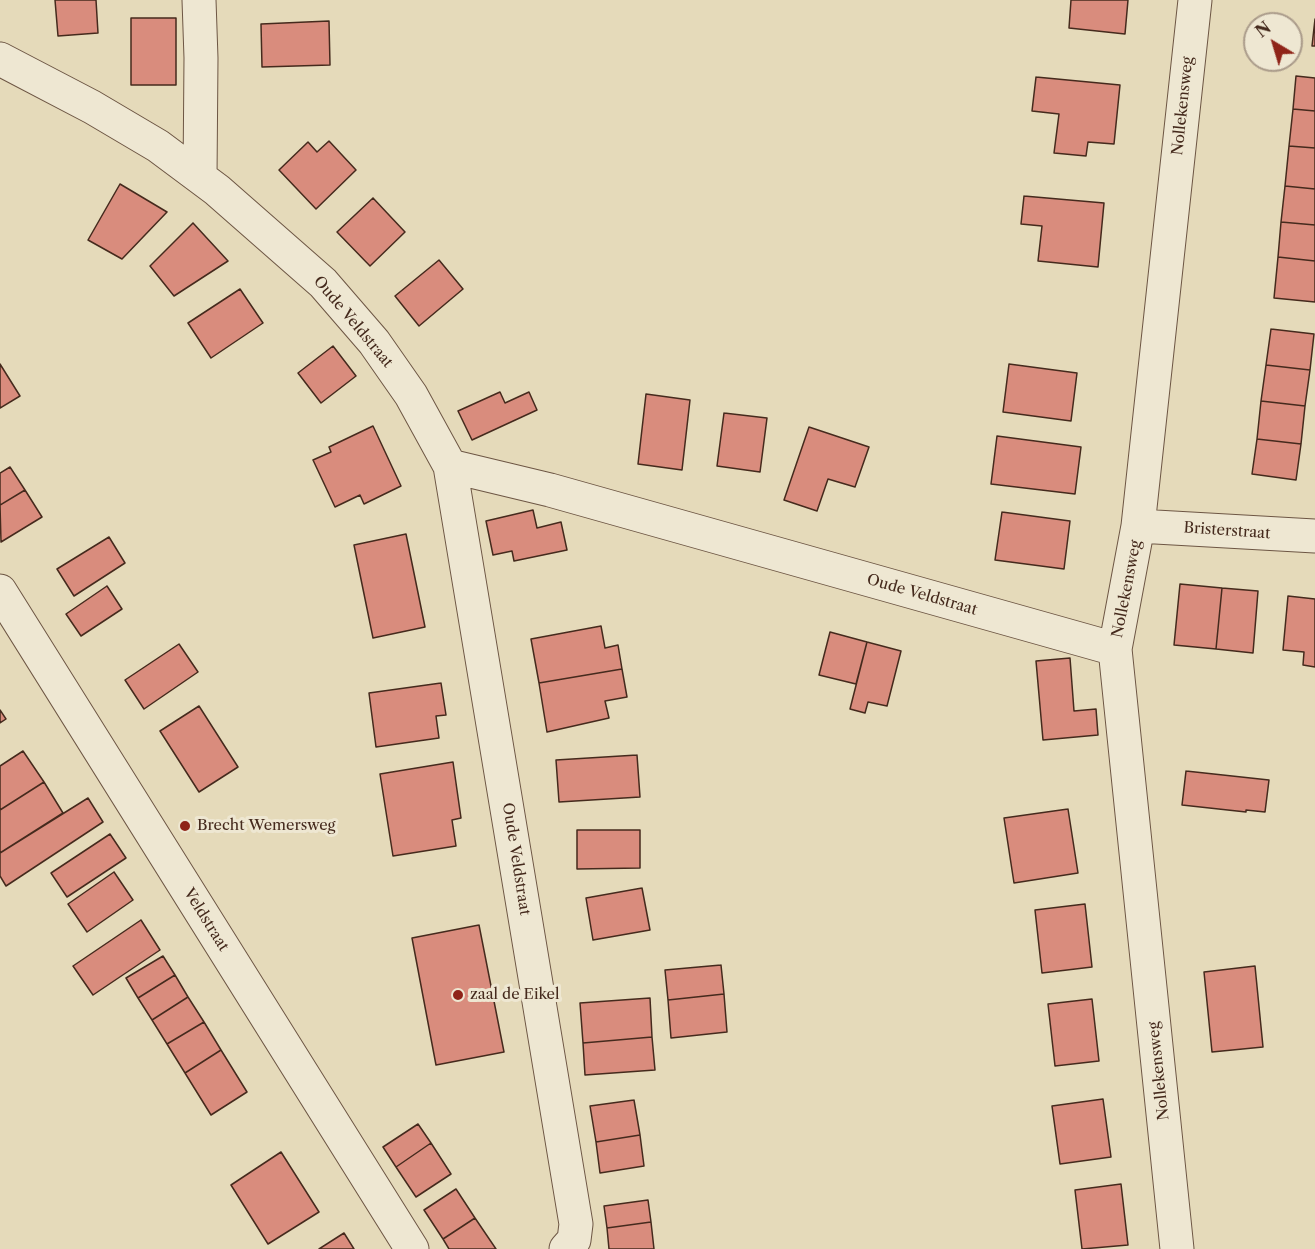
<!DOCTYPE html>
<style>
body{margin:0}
#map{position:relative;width:1315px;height:1249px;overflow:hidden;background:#e5daba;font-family:"Libre Caslon Text",serif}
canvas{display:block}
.north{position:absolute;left:1243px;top:12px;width:60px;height:60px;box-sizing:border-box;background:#eee7d2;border:2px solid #aa9b8a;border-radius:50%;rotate:322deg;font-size:16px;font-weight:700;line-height:24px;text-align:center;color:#452a1d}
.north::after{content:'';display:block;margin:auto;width:21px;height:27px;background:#8f2418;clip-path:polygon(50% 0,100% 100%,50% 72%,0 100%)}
</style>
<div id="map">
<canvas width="1315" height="1249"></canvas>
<div class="north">N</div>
</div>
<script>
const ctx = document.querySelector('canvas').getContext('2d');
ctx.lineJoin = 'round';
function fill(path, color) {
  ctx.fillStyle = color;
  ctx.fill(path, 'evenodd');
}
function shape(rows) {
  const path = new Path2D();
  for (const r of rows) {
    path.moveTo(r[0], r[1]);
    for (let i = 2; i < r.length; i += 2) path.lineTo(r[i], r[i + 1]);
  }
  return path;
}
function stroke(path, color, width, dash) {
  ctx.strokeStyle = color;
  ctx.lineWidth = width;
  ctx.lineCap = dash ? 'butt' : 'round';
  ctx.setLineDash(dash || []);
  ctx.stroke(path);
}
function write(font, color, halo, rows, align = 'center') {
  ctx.font = font + ' "Libre Caslon Text",serif';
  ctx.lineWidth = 6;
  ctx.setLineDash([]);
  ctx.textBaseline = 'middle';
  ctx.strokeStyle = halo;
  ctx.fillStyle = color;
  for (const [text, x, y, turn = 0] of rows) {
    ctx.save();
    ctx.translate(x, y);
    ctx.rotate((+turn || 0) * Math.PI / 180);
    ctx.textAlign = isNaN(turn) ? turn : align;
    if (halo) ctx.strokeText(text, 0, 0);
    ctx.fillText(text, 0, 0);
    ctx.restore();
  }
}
const building = shape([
 [55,0,96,0,98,33,58,36,55,0],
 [1071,0,1128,0,1125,34,1069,28,1071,0],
 [131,18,176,18,176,85,131,85,131,18],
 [1315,19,1315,46,1312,46,1315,19],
 [329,21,330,65,262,67,261,24,329,21],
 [1296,76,1315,78,1315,111,1293,109,1296,76],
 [1036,77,1120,85,1114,144,1088,142,1086,156,1054,153,1059,114,1032,111,1036,77],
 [1293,109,1315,111,1315,148,1289,146,1293,109],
 [329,141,356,170,316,209,279,170,308,142,317,152,329,141],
 [1289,146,1315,148,1315,189,1285,186,1289,146],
 [120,184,167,212,122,259,88,240,120,184],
 [1285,186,1315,189,1315,225,1281,222,1285,186],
 [1024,196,1104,203,1098,267,1038,261,1042,226,1021,224,1024,196],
 [373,198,405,232,370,266,337,232,373,198],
 [1281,222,1315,225,1315,261,1278,257,1281,222],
 [193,223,228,261,174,296,150,266,193,223],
 [1278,257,1315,261,1315,302,1274,298,1278,257],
 [439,260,463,289,419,326,395,296,439,260],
 [240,289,263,323,211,358,188,323,240,289],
 [1271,329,1314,334,1310,370,1266,365,1271,329],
 [333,346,356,376,321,403,298,373,333,346],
 [0,364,20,396,0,408,0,364],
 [1009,364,1077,373,1071,421,1003,412,1009,364],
 [1266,365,1310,370,1305,406,1261,401,1266,365],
 [500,392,505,403,529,392,537,410,472,440,458,411,500,392],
 [646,394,690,400,682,470,638,464,646,394],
 [1261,401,1305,406,1301,444,1257,439,1261,401],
 [724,413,767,418,760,472,717,466,724,413],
 [373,426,401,486,364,504,360,495,335,507,313,460,331,452,329,447,373,426],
 [809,427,869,447,855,487,828,479,817,511,784,500,809,427],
 [997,436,1081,447,1075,494,991,484,997,436],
 [1257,439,1301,444,1296,480,1252,474,1257,439],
 [10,467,25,490,0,505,0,473,10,467],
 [25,490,42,517,1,542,0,505,25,490],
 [533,510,537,528,561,522,567,550,514,561,512,551,493,555,486,521,533,510],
 [1002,512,1070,521,1064,569,995,560,1002,512],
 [406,534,425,627,373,638,354,545,406,534],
 [109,537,125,563,74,596,57,569,109,537],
 [1180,584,1222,588,1216,649,1174,645,1180,584],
 [107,586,122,609,81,636,66,614,107,586],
 [1222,588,1258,591,1253,653,1216,649,1222,588],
 [1288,596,1315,599,1315,667,1303,665,1304,652,1283,650,1288,596],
 [601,626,605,648,618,645,622,669,539,683,531,639,601,626],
 [830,632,867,642,856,684,819,675,830,632],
 [867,642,901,651,887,706,868,702,865,713,850,709,867,642],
 [179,644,198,672,144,709,125,680,179,644],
 [1070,658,1074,711,1096,709,1098,735,1043,740,1036,661,1070,658],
 [622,669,627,697,605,701,609,718,547,732,539,683,622,669],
 [441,683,446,715,436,716,439,738,376,747,369,693,441,683],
 [199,706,238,767,199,792,160,731,199,706],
 [0,710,6,719,0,723,0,710],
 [23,751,44,782,0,810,0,766,23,751],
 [637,755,640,797,559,802,556,760,637,755],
 [453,762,461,818,452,820,456,846,393,856,380,774,453,762],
 [1186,771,1269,780,1265,812,1246,810,1246,812,1182,805,1186,771],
 [44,782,63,813,0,853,0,810,44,782],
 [88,798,103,822,6,886,0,876,0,853,88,798],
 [1068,809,1078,873,1014,883,1004,818,1068,809],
 [577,830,640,830,640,868,577,869,577,830],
 [110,834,126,858,67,897,51,873,110,834],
 [114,872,133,900,87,932,68,904,114,872],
 [642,888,650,930,593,940,586,898,642,888],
 [1085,904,1092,967,1042,973,1035,910,1085,904],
 [141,920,160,950,93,995,73,966,141,920],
 [479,925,504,1052,436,1065,412,938,479,925],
 [163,956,175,975,138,998,126,978,163,956],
 [721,965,724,994,668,1000,665,970,721,965],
 [1255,966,1263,1047,1212,1052,1204,972,1255,966],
 [175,975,188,997,152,1020,138,998,175,975],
 [724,994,727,1032,671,1038,668,1000,724,994],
 [188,997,204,1022,167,1044,152,1020,188,997],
 [650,998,652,1037,583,1043,580,1003,650,998],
 [1092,999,1099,1061,1055,1066,1048,1004,1092,999],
 [204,1022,221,1050,185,1073,167,1044,204,1022],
 [652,1037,655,1070,585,1075,583,1043,652,1037],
 [221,1050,247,1092,211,1115,185,1073,221,1050],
 [1103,1099,1111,1157,1060,1164,1052,1106,1103,1099],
 [634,1100,640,1135,596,1142,590,1106,634,1100],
 [418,1124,431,1143,396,1167,383,1147,418,1124],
 [640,1135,644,1166,600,1173,596,1142,640,1135],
 [431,1143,451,1174,416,1197,396,1167,431,1143],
 [281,1152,319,1212,268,1244,231,1185,281,1152],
 [1121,1184,1128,1245,1082,1249,1075,1190,1121,1184],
 [456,1189,475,1218,443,1239,424,1210,456,1189],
 [648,1200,651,1222,607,1228,604,1206,648,1200],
 [475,1218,496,1249,449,1249,443,1239,475,1218],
 [651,1222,654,1249,609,1249,607,1228,651,1222],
 [344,1233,354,1249,319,1249,344,1233]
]);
fill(building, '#d98c7d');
stroke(building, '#452a1d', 1.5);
const minor = shape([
 [199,0,201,58,200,177],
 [0,59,92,107,158,146,217,190,323,283,374,342,411,395,450,466,576,1224,574,1240,566,1249],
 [450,466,550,490,1115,649],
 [1138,526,1315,536],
 [1177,1249,1115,649,1138,526,1195,0]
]);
const tertiary = shape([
 [0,591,412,1249]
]);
stroke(minor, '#6d5644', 35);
stroke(tertiary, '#6d5644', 35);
stroke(minor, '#eee7d2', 33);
stroke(tertiary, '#eee7d2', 33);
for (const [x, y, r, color] of [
 [185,826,6,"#8f2418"],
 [458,995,6,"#8f2418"]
]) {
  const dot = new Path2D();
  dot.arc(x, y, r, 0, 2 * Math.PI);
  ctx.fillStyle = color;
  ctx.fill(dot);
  stroke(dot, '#eee7d2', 2);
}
write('15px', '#452a1d', '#eee7d2', [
 ["Nollekensweg",1183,106,-84],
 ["Oude Veldstraat",353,322,50],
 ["Bristerstraat",1227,531,4],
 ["Nollekensweg",1127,589,-79],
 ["Oude Veldstraat",922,595,16],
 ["Oude Veldstraat",516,859,81],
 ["Veldstraat",206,920,58],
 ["Nollekensweg",1159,1071,-96]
]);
write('15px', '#452a1d', '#eee7d2', [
 ["Brecht Wemersweg",197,826],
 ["zaal de Eikel",470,995]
], 'left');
</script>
